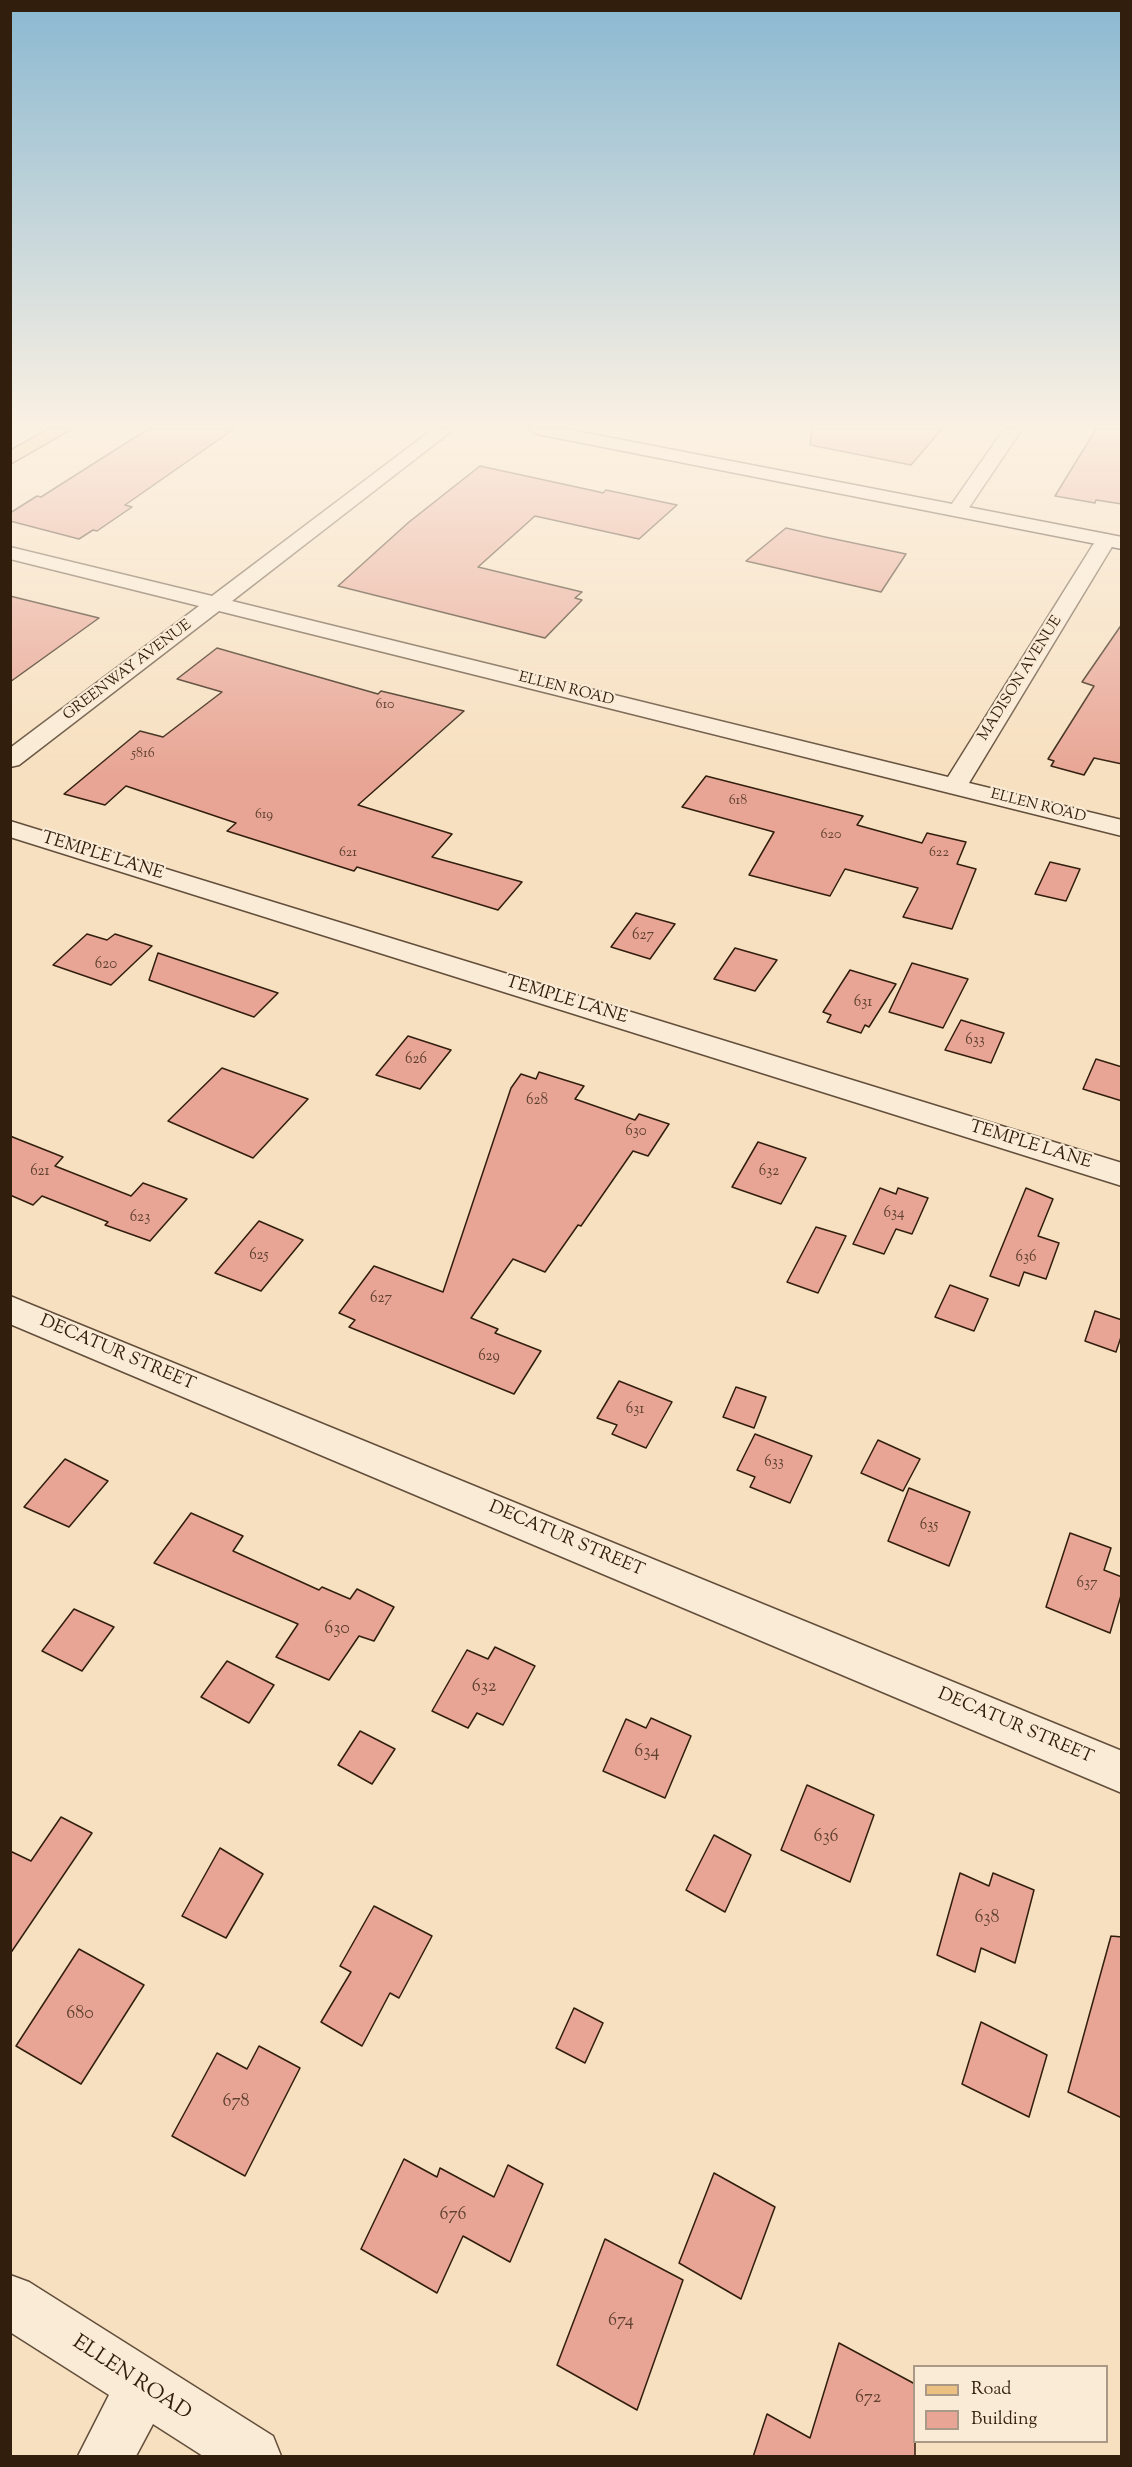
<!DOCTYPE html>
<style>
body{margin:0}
#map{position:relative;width:1132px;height:2467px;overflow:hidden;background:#f7e0c0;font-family:"Sorts Mill Goudy",serif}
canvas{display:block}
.frame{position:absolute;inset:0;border:12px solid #311e0d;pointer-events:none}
.legend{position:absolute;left:913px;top:2365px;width:195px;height:78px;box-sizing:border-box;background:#faebd6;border:2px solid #aa9986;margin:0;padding:8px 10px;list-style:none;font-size:18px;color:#311e0d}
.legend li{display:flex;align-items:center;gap:12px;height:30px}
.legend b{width:30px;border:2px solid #aa9986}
</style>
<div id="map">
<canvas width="1132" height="2467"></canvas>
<div class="frame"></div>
<ul class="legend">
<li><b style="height:8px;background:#ecc080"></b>Road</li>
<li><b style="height:16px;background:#e8a595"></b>Building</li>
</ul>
</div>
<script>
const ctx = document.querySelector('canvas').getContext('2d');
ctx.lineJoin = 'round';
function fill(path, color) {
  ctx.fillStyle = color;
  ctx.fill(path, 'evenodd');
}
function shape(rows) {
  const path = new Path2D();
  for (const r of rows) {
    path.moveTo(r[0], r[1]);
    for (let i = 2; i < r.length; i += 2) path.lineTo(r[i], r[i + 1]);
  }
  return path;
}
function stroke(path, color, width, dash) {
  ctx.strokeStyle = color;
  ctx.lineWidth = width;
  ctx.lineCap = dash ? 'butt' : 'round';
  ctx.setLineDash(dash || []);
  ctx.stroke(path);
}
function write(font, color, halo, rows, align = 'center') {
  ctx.font = font + ' "Sorts Mill Goudy",serif';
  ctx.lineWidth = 4.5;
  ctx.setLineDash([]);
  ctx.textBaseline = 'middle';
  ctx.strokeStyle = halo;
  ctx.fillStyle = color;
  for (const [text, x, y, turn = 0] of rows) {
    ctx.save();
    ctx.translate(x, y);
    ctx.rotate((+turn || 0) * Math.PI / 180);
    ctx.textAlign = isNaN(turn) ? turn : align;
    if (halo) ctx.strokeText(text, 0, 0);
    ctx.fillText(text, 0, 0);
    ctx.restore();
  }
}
const building = shape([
 [148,429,234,429,125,505,132,507,97,531,93,530,79,539,10,521,10,513,37,496,41,497,148,429],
 [812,429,942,429,911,465,810,445,812,429],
 [1096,429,1122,429,1122,504,1096,500,1095,503,1055,496,1096,429],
 [480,466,595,491,603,493,606,490,677,505,639,539,535,516,478,567,582,592,575,598,582,600,545,638,338,586,409,522,480,466],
 [786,528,825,537,906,554,881,592,746,561,786,528],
 [10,596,99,618,10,682,10,596],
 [1122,624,1122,764,1094,758,1084,775,1051,766,1054,761,1048,759,1094,686,1082,682,1122,624],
 [217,648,378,694,381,691,464,711,358,805,452,834,432,857,522,882,498,910,357,867,354,871,227,831,236,823,126,786,105,805,64,794,140,731,163,737,222,692,177,679,217,648],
 [706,776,863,816,857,825,922,843,927,833,966,842,957,864,976,869,952,929,903,917,918,888,845,869,830,896,749,875,774,832,682,807,706,776],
 [1050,862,1080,869,1066,901,1035,894,1050,862],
 [636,913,675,924,650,959,611,947,636,913],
 [87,934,107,940,115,934,152,946,111,985,53,965,87,934],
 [735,948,777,960,755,991,714,979,735,948],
 [158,953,278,993,254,1017,149,980,158,953],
 [912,963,968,979,943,1028,889,1012,912,963],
 [850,970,896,984,869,1027,865,1025,861,1033,827,1022,831,1015,823,1012,850,970],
 [961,1020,1004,1033,991,1063,945,1050,961,1020],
 [408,1036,451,1050,420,1089,376,1075,408,1036],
 [1096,1059,1122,1067,1122,1101,1083,1089,1096,1059],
 [222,1068,308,1099,253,1158,168,1121,222,1068],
 [539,1072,584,1086,575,1099,635,1120,639,1114,669,1124,648,1156,633,1151,581,1226,578,1225,545,1272,513,1259,471,1318,498,1329,495,1333,541,1351,514,1394,349,1327,355,1320,339,1313,374,1266,443,1292,511,1088,521,1074,536,1079,539,1072],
 [10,1136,63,1157,55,1166,131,1196,143,1183,187,1199,150,1241,105,1225,108,1222,42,1196,33,1205,10,1195,10,1136],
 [758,1142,806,1158,781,1204,732,1187,758,1142],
 [880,1188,896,1194,898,1188,928,1198,912,1234,896,1229,884,1254,853,1244,880,1188],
 [1026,1188,1053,1199,1038,1236,1059,1243,1046,1279,1024,1272,1019,1286,990,1276,1026,1188],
 [259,1221,303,1240,261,1291,215,1273,259,1221],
 [816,1227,846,1236,818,1293,787,1282,816,1227],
 [950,1285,988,1299,974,1331,935,1317,950,1285],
 [1095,1311,1122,1320,1122,1334,1116,1352,1085,1341,1095,1311],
 [619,1381,672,1402,646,1448,612,1434,617,1425,597,1418,619,1381],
 [736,1387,766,1397,754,1428,723,1417,736,1387],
 [755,1434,812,1456,790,1503,750,1487,755,1477,737,1470,755,1434],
 [878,1440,920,1459,903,1491,861,1473,878,1440],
 [65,1459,108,1481,69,1527,24,1507,65,1459],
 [909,1488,970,1512,949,1566,888,1541,909,1488],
 [191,1513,243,1536,233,1551,319,1590,322,1587,350,1599,357,1589,394,1607,374,1641,359,1636,329,1680,276,1657,298,1624,154,1563,191,1513],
 [1070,1533,1111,1548,1104,1570,1122,1577,1122,1592,1110,1633,1046,1607,1070,1533],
 [74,1609,114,1627,82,1671,42,1651,74,1609],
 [495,1647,535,1666,503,1725,477,1713,468,1728,432,1711,467,1650,488,1659,495,1647],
 [227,1661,274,1685,249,1723,201,1697,227,1661],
 [651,1718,691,1736,665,1798,603,1771,626,1719,646,1728,651,1718],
 [360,1731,395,1749,372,1784,338,1765,360,1731],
 [807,1785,874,1815,850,1882,781,1850,807,1785],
 [61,1817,92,1833,10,1954,10,1851,31,1861,61,1817],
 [714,1835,751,1855,725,1912,686,1890,714,1835],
 [220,1848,263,1874,226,1938,182,1916,220,1848],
 [960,1873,989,1886,993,1873,1034,1890,1015,1963,981,1948,975,1972,937,1955,960,1873],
 [374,1906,432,1936,399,1998,390,1993,362,2046,321,2022,351,1972,340,1966,374,1906],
 [1111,1936,1122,1937,1122,2118,1068,2092,1111,1936],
 [79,1949,144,1985,81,2084,16,2046,79,1949],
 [574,2008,603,2023,585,2063,556,2048,574,2008],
 [981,2022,1047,2055,1029,2117,962,2084,981,2022],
 [259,2046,300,2068,245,2176,172,2136,217,2053,247,2069,259,2046],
 [404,2159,437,2177,440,2168,494,2197,508,2165,543,2184,510,2262,463,2236,437,2293,361,2249,404,2159],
 [714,2173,775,2207,741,2299,679,2263,714,2173],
 [605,2239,683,2280,637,2410,557,2365,605,2239],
 [839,2343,915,2384,915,2457,753,2457,767,2414,810,2438,839,2343]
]);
fill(building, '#e8a595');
stroke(building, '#311e0d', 1.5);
const minor = shape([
 [433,429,454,429,232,601,948,777,1096,540,1099,536,1106,534,1113,536,1116,540,969,783,1122,820,1122,836,219,611,19,765,10,767,10,748,199,606,10,559,10,547,212,596,433,429],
 [1004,429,1022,429,964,515,950,515,947,511,1004,429],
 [10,821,1122,1163,1122,1186,10,837,10,821],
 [10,1296,1122,1751,1122,1793,10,1324,10,1296],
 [10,2275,29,2282,273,2436,281,2456,203,2456,153,2424,136,2456,78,2456,109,2395,10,2332,10,2275]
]);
const secondary = shape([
 [528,429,566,429,1122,537,1122,549,537,434,528,429]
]);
const primary = shape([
 [49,429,71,429,10,464,10,451,49,429]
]);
stroke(minor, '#624e3a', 3);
stroke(secondary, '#311e0d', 3);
stroke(primary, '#311e0d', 3);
fill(minor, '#faebd6');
fill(secondary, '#faebd6');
fill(primary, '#ecc080');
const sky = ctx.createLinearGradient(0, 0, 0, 775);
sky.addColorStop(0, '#8ab8d1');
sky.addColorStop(0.55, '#fbf1e3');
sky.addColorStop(1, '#fbf1e300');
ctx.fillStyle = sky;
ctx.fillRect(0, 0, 1132, 775);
write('14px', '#5f402f', null, [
 ["610",385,706],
 ["5816",143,755],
 ["618",738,802],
 ["619",264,816],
 ["620",831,836],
 ["621",348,854],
 ["622",939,854]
]);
write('15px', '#311e0d', '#faebd6', [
 ["GREENWAY AVENUE",128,671,-37],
 ["MADISON AVENUE",1021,679,-58],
 ["ELLEN ROAD",566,690,14],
 ["ELLEN ROAD",1038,807,14]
]);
write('15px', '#5f402f', null, [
 ["627",643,936],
 ["620",106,965],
 ["631",863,1003],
 ["633",975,1041],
 ["626",416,1060],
 ["628",537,1101],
 ["630",636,1132],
 ["621",40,1172],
 ["632",769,1172],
 ["634",894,1214],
 ["623",140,1218],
 ["625",259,1256],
 ["636",1026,1258],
 ["627",381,1299],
 ["629",489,1357],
 ["631",635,1410],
 ["633",774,1463],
 ["635",929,1526],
 ["637",1087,1584]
]);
write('18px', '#311e0d', '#faebd6', [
 ["TEMPLE LANE",102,857,17],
 ["TEMPLE LANE",566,1001,17],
 ["TEMPLE LANE",1030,1146,17],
 ["DECATUR STREET",117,1354,23],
 ["DECATUR STREET",566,1540,23],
 ["DECATUR STREET",1015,1727,23]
]);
write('18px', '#5f402f', null, [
 ["630",337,1630],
 ["632",484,1688],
 ["634",647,1753],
 ["636",826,1838],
 ["638",987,1919],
 ["680",80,2015],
 ["678",236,2103],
 ["676",453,2216],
 ["674",621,2322],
 ["672",868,2399]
]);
write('21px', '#311e0d', '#faebd6', [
 ["ELLEN ROAD",131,2379,33]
]);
</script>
